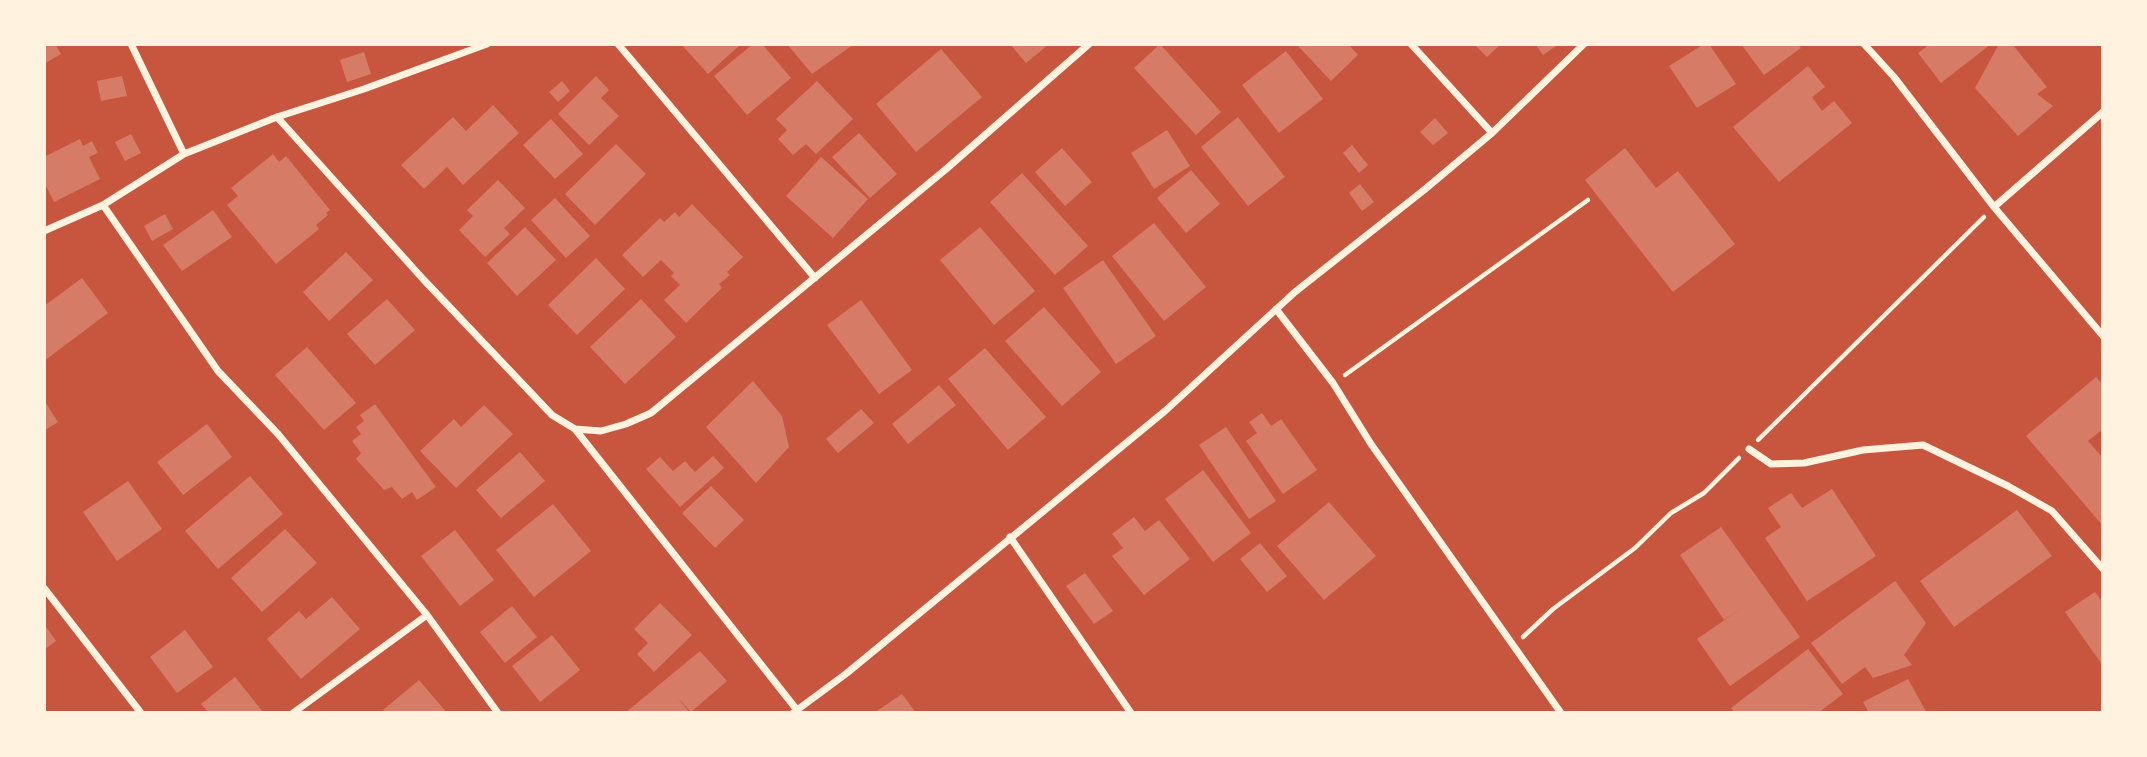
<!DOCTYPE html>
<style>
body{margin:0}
#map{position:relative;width:2147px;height:757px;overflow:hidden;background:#c8553d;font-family:"Libre Baskerville",serif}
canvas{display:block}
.frame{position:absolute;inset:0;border:46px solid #fff3e0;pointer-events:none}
</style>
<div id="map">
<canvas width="2147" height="757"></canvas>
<div class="frame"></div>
</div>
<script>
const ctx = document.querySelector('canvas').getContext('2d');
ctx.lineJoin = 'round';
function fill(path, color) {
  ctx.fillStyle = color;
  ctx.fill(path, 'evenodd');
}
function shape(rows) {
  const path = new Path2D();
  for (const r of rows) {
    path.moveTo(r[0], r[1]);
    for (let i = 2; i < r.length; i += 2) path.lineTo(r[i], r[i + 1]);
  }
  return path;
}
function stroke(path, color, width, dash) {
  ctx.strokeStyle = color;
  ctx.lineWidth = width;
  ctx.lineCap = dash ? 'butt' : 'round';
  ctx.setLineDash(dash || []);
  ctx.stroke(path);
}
fill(shape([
 [44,44,55,44,61,54,44,64],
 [681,44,741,44,708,74],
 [753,44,762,44,791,78,747,115,714,76],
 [787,44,854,44,812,74],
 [1010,44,1049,44,1026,63],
 [1160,44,1221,112,1196,135,1134,68],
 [1300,44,1348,44,1358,55,1331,81,1298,46],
 [1474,44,1501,44,1487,57],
 [1535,44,1559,44,1543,55],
 [1704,44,1709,44,1736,84,1697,108,1669,66],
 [1741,44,1797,44,1801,48,1764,75],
 [1930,44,1991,44,1941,83,1918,53],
 [1999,44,2012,44,2047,87,2037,94,2053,106,2018,136,1975,88],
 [941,49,982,97,916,152,876,104],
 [1286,51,1323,99,1279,133,1242,85],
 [364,52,371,74,347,82,340,60],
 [1808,66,1825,87,1812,97,1822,111,1834,101,1852,123,1779,182,1733,127],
 [122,76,127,96,101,101,97,81],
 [596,76,609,90,601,98,619,116,589,145,558,114],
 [562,81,570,91,558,102,549,92],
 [817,81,853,119,816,154,806,144,793,155,778,139,787,130,776,119],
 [493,105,519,133,463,185,447,167,424,189,401,165,453,117,466,131],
 [1238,117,1285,177,1248,206,1201,147],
 [1435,118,1448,133,1433,145,1420,132],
 [551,119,583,154,555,179,523,145],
 [1167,130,1190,166,1154,189,1131,153],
 [859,133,897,174,870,198,832,157],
 [131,134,141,153,125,161,115,142],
 [80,139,83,146,92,141,98,153,89,157,100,179,54,202,44,182,44,157],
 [616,144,646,174,595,225,565,194],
 [1352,145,1368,165,1359,173,1343,153],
 [1062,148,1092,182,1065,206,1035,172],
 [1625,148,1656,188,1678,171,1735,244,1673,292,1585,180],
 [273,154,279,162,286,156,330,210,326,213,328,215,316,225,319,229,276,264,227,205,238,196,231,188],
 [821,157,868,199,833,238,786,196],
 [1191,170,1220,204,1186,233,1157,198],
 [1022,173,1088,246,1055,275,990,202],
 [498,180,525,208,504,228,510,234,485,257,459,230,473,216,467,210],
 [1360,184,1374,202,1362,211,1349,193],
 [555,198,590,236,566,258,531,220],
 [692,204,743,257,727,272,730,275,719,284,722,288,686,323,664,300,680,285,671,276,674,273,661,260,643,277,622,255,660,218,664,222,675,212,679,217],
 [213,210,232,237,182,271,163,245],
 [165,214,173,229,152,241,144,226],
 [1154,223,1206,287,1164,321,1112,256],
 [525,227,556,260,517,296,487,263],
 [980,227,1035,291,994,325,940,260],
 [346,252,373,280,329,321,303,292],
 [596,258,625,289,577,335,548,305],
 [1103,260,1156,336,1116,364,1063,288],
 [82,278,108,313,44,361,44,306],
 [387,299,415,330,375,365,347,334],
 [641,299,676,337,625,384,590,347],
 [861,300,912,370,879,394,827,325],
 [1044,307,1101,372,1062,406,1005,341],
 [307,347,356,403,324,430,275,375],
 [985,348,1046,417,1008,450,948,379],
 [2096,377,2103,385,2103,429,2088,441,2103,458,2103,526,2026,436],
 [753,381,782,416,789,447,756,483,706,427],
 [939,385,956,405,908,444,892,424],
 [44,400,58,422,44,431],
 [375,404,436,487,417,500,412,492,402,499,392,487,384,490,356,459,361,453,352,441,361,434,356,427,364,421,360,415],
 [484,405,513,434,456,488,420,451,454,419,461,427],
 [861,409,874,423,838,453,826,439],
 [1262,413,1271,426,1281,419,1317,470,1283,494,1246,441,1257,433,1249,422],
 [207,424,232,457,183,495,157,462],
 [1226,427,1276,501,1249,519,1199,445],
 [520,452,545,481,501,518,476,490],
 [713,456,724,468,680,507,646,469,660,457,673,471,685,461,695,472],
 [1203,470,1251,533,1213,562,1165,499],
 [250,476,283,514,218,569,185,531],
 [128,481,162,529,117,561,83,512],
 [711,486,744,520,715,548,682,513],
 [1832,489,1876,556,1807,601,1765,538,1781,527,1768,508,1791,493,1802,508],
 [1329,502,1376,556,1324,600,1277,546],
 [553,504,591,551,534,597,496,550],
 [2017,510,2052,556,1954,627,1920,581],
 [1134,517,1145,531,1159,520,1190,559,1144,595,1112,556,1123,548,1112,534],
 [1721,527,1800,637,1730,686,1697,639,1745,606,1724,620,1680,555],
 [285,529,317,563,262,612,231,578],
 [455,530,494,580,460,606,421,556],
 [1260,543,1287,576,1267,592,1240,559],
 [1085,573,1113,611,1094,624,1066,586],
 [1895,581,1926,623,1904,655,1912,665,1873,678,1865,667,1842,684,1811,643],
 [2095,592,2103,603,2103,666,2065,612],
 [332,597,360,629,301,679,267,639,299,611,306,619],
 [660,603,692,635,654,672,637,654,648,643,634,629],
 [512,606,537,637,505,663,480,632],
 [44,624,56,641,44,650],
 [185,630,213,667,177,693,150,657],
 [552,635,580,670,540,702,512,666],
 [1808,649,1843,694,1818,713,1735,713,1731,708],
 [700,651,727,681,691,712,678,698,690,713,625,713],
 [235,677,263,712,209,713,201,704],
 [1908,679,1927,713,1869,713,1863,702],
 [419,680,447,713,386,713,383,710],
 [902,694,916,713,874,713]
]), '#d67c66');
stroke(shape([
 [1345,375,1588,200],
 [1758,440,1984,217],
 [1523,637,1553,609,1635,548,1671,513,1704,493,1739,458]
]), '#fff3e0', 4.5);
stroke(shape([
 [131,44,184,154],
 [618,44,815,278],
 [1411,44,1492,133],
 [1864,44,1894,77,1994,207,2103,336],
 [277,117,423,279,552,415,575,429,601,431,626,424,651,413,945,170,1089,44],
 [103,205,218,371,278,434,427,615,498,713],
 [1994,207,2103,112],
 [44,231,103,205,184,154,277,117,364,89,487,44],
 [1276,309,1333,383,1371,444,1561,713],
 [575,429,797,710],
 [1749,449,1771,464,1804,463,1863,450,1923,445,2008,486,2052,511,2103,569],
 [1010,537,1131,713],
 [44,588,141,713],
 [293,713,427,615],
 [793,713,847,673,1165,411,1295,292,1424,190,1492,133,1584,44]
]), '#fff3e0', 7);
</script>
